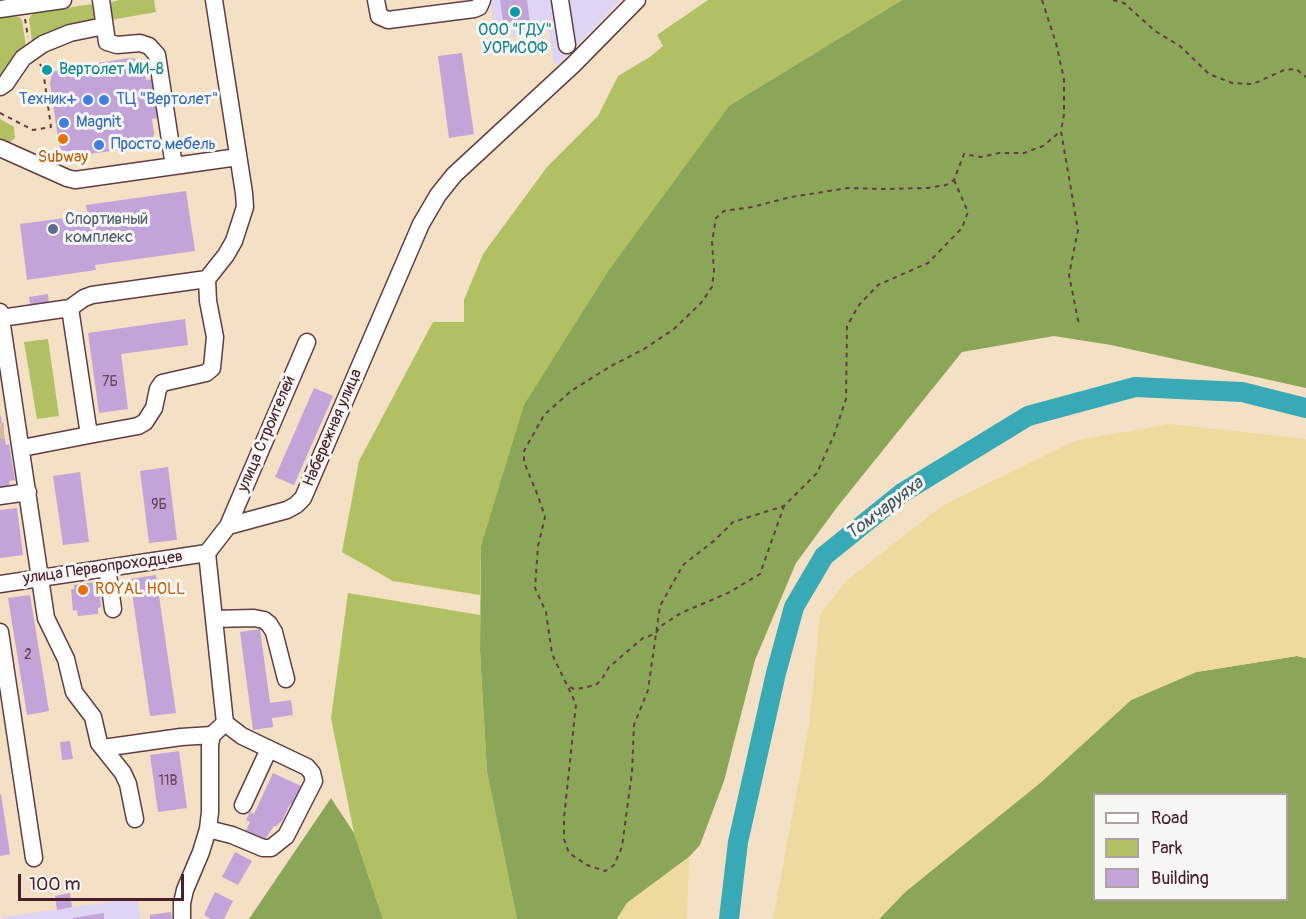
<!DOCTYPE html>
<meta charset="utf-8">
<style>
body{margin:0}
#map{position:relative;width:1306px;height:919px;overflow:hidden;background:#f3e0c5;font-family:Pangolin,sans-serif}
canvas{display:block}
.legend{position:absolute;left:1093px;top:793px;width:195px;height:108px;box-sizing:border-box;background:#f6f6f2;border:2px solid #b1a0a2;margin:0;padding:8px 10px;list-style:none;font-size:18px;color:#4a1f2b}
.legend li{display:flex;align-items:center;gap:12px;height:30px}
.legend b{width:30px;border:2px solid #b1a0a2}
.scale{position:absolute;left:18px;top:874px;width:166px;height:27px;box-sizing:border-box;border:3px solid #4a1f2b;border-top:0;padding-left:8px;font-size:18px;line-height:21px;white-space:nowrap;color:#4a1f2b;-webkit-text-stroke:4px #f6f6f2;paint-order:stroke}
</style>
<div id="map">
<canvas width="1306" height="919"></canvas>
<ul class="legend">
<li><b style="height:8px;background:#fff"></b>Road</li>
<li><b style="height:16px;background:#b0c063"></b>Park</li>
<li><b style="height:16px;background:#c2a4d8"></b>Building</li>
</ul>
<div class="scale">100 m</div>
</div>
<script>
const ctx = document.querySelector('canvas').getContext('2d');
ctx.lineJoin = 'round';
function fill(path, color) {
  ctx.fillStyle = color;
  ctx.fill(path, 'evenodd');
}
function shape(rows) {
  const path = new Path2D();
  for (const r of rows) {
    path.moveTo(r[0], r[1]);
    for (let i = 2; i < r.length; i += 2) path.lineTo(r[i], r[i + 1]);
  }
  return path;
}
function stroke(path, color, width, dash) {
  ctx.strokeStyle = color;
  ctx.lineWidth = width;
  ctx.lineCap = dash ? 'butt' : 'round';
  ctx.setLineDash(dash || []);
  ctx.stroke(path);
}
function write(font, color, halo, rows, align = 'center') {
  ctx.font = font + ' Pangolin,sans-serif';
  ctx.lineWidth = 6;
  ctx.setLineDash([]);
  ctx.textBaseline = 'middle';
  ctx.strokeStyle = halo;
  ctx.fillStyle = color;
  for (const [text, x, y, turn = 0] of rows) {
    ctx.save();
    ctx.translate(x, y);
    ctx.rotate((+turn || 0) * Math.PI / 180);
    ctx.textAlign = isNaN(turn) ? turn : align;
    if (halo) ctx.strokeText(text, 0, 0);
    ctx.fillText(text, 0, 0);
    ctx.restore();
  }
}
fill(shape([
 [490,0,621,0,560,63,554,64,549,31,512,37,511,32,495,35],
 [137,898,141,919,3,919,3,917]
]), '#ded5f5');
fill(shape([
 [119,0,154,0,156,12,111,20,108,3],
 [708,0,902,0,730,105,481,546,480,595,393,581,342,552,359,461,433,322,464,322,464,300,483,254,547,167,598,116,618,76,650,57,663,46,657,35],
 [92,4,94,5,97,21,32,42,29,19,33,13],
 [12,16,19,17,22,20,26,47,0,79,0,18],
 [0,119,14,127,15,138,10,142,0,142],
 [48,339,59,416,37,419,24,342],
 [348,593,480,615,480,651,487,772,517,919,383,919,354,833,331,718]
]), '#b0c063');
fill(shape([
 [902,0,1306,0,1306,388,1111,345,1054,336,962,352,838,506,796,563,755,660,724,781,700,845,689,857,627,903,617,919,517,919,487,772,480,651,481,546,524,405,609,270,730,105],
 [1297,656,1306,658,1306,919,879,919,905,892,1040,783,1131,700,1196,672],
 [1094,794,1286,794,1286,900,1094,900],
 [331,798,354,833,383,919,249,919]
]), '#8ca659');
fill(shape([
 [1169,424,1306,439,1306,658,1297,656,1196,672,1131,700,1040,783,905,892,879,919,773,919,809,725,820,615,846,581,942,506,1074,441],
 [689,857,687,919,617,919,627,903]
]), '#eeda9e');
stroke(shape([
 [729,919,738,842,776,673,794,607,824,556,902,493,1028,416,1135,387,1242,392,1306,408]
]), '#39aab5', 20);
fill(shape([
 [500,0,527,0,530,24,504,28],
 [462,53,474,134,449,138,438,56],
 [130,58,135,59,142,63,146,80,153,79,159,118,152,119,154,134,151,142,142,147,73,156,64,154,59,145,50,83,52,73,59,69],
 [186,191,195,251,95,265,96,270,27,280,20,224,88,215,86,205],
 [48,294,49,305,31,308,29,297],
 [185,319,188,345,121,354,128,409,99,413,88,333],
 [314,388,333,396,294,485,275,477],
 [0,413,6,445,9,444,15,480,9,481,10,488,0,489],
 [168,467,177,540,149,543,140,471],
 [80,472,89,542,63,545,53,476],
 [17,508,23,555,0,558,0,510],
 [156,575,176,713,150,716,130,579],
 [95,582,95,586,99,586,101,607,98,608,98,614,78,616,77,610,73,611,71,589,74,589,74,585],
 [30,595,49,711,27,715,8,598],
 [260,629,270,703,291,700,293,715,272,718,273,727,253,730,240,632],
 [70,741,73,759,62,760,60,742],
 [179,751,187,808,158,812,150,755],
 [273,773,303,787,294,806,290,804,282,821,276,826,274,826,264,841,245,833,250,822,246,820,250,812,254,814],
 [1,794,10,854,0,856,0,795],
 [235,852,252,861,238,885,222,877],
 [215,892,233,901,224,919,211,919,204,915],
 [70,893,72,907,57,910,55,896],
 [171,912,172,919,150,919,150,915],
 [104,913,104,919,73,919,73,918]
]), '#c2a4d8');
stroke(shape([
 [0,431,4,431]
]), '#d1b9a6', 16, [16, 8]);
const minor = shape([
 [101,0,107,42,117,45,140,43,149,46,157,55,174,166],
 [376,0,379,16,388,20,474,9,479,7,482,0],
 [560,0,567,45],
 [0,9,63,0],
 [0,87,6,83,23,58,43,44,70,33,104,26],
 [0,148,67,178,75,180,238,157],
 [70,308,84,298,92,295,207,279,226,255,234,241,245,207,244,193,214,0],
 [0,312,46,618,66,659,74,692,93,717,99,743,123,773,128,784,135,819],
 [1,318,70,308,89,435,22,448],
 [89,435,138,426,145,422,154,408,158,389,162,383,206,373,212,368,215,337,208,301,207,279],
 [0,496,28,492],
 [228,526,287,510,296,505,303,498,421,224,438,195,454,175,573,65,637,0],
 [107,568,113,609],
 [0,584,207,553],
 [214,619,254,618,264,620,269,624,274,632,286,679],
 [0,632,34,858],
 [103,748,181,737,212,735],
 [243,805,269,749],
 [208,829,232,835,263,848,271,848,286,836,314,781,312,773,307,767,242,736,225,723],
 [182,919,182,903,185,890,201,852,208,829,210,812,210,745,212,735,225,723,207,553,228,526,307,342]
]);
stroke(minor, '#633c42', 19);
stroke(shape([
 [1042,0,1056,43,1064,79,1064,114,1061,131,1078,230,1069,275,1079,325],
 [1113,0,1124,3,1155,31,1180,46,1209,74,1232,83,1253,84,1284,70,1296,69,1306,77],
 [25,19,28,37],
 [0,113,33,130,51,127,43,70,40,64],
 [954,180,968,212,962,228,928,263,878,285,859,305,847,326,846,399,834,435,817,473,784,506,733,522,715,540,683,565,660,606,648,690,634,725,632,772,622,847,614,865,605,871,587,865,569,853,564,839,564,818,576,704,552,654,546,612,535,588,538,546,545,517,538,496,524,462,524,451,544,415,571,391,611,366,644,349,674,329,701,303,712,287,714,271,712,242,716,218,724,211,752,207,791,197,848,188,885,189,928,188,946,185,954,180,964,154,981,157,999,153,1024,153,1043,146,1061,131],
 [570,687,574,689,584,688,597,684,602,679,609,667,643,638,655,634,661,626,681,613,728,593,760,574,784,506]
]), '#633c42', 2, [4.5, 4.5]);
stroke(minor, '#fff', 16);
for (const [x, y, r, color] of [
 [515,12,6,"#0f9aa8"],
 [47,70,6,"#0f9aa8"],
 [88,100,6,"#3f7fe0"],
 [104,100,6,"#3f7fe0"],
 [64,123,6,"#3f7fe0"],
 [63,139,6,"#e8710a"],
 [99,145,6,"#3f7fe0"],
 [53,229,6,"#5c6f8a"],
 [83,590,6,"#e8710a"]
]) {
  const dot = new Path2D();
  dot.arc(x, y, r, 0, 2 * Math.PI);
  ctx.fillStyle = color;
  ctx.fill(dot);
  stroke(dot, '#f6f6f2', 2);
}
write('14px', '#684056', null, [
 ["7Б",110,382],
 ["9Б",159,505],
 ["2",28,655],
 ["11В",168,781]
]);
write('16px', '#0d838f', '#f6f6f2', [
 ["ООО \"ГДУ\"",515,31],
 ["УОРиСОФ",515,49],
 ["Вертолет МИ-8",59,70,"left"]
]);
write('16px', '#366cbe', '#f6f6f2', [
 ["Техник+",76,100,"right"],
 ["ТЦ \"Вертолет\"",116,100],
 ["Magnit",76,123],
 ["Просто мебель",111,145]
], 'left');
write('16px', '#c56008', '#f6f6f2', [
 ["Subway",63,158],
 ["ROYAL HOLL",95,590,"left"]
]);
write('16px', '#4e5e75', '#f6f6f2', [
 ["Спортивный",65,220],
 ["комплекс",65,238]
], 'left');
write('16px', '#4a1f2b', '#f6f6f2', [
 ["Набережная улица",333,428,-67],
 ["улица Строителей",267,434,-67],
 ["улица Первопроходцев",103,568,-8]
]);
write('italic 18px', '#435762', '#f6f6f2', [
 ["Томчаруяха",885,509,-37]
]);
</script>
